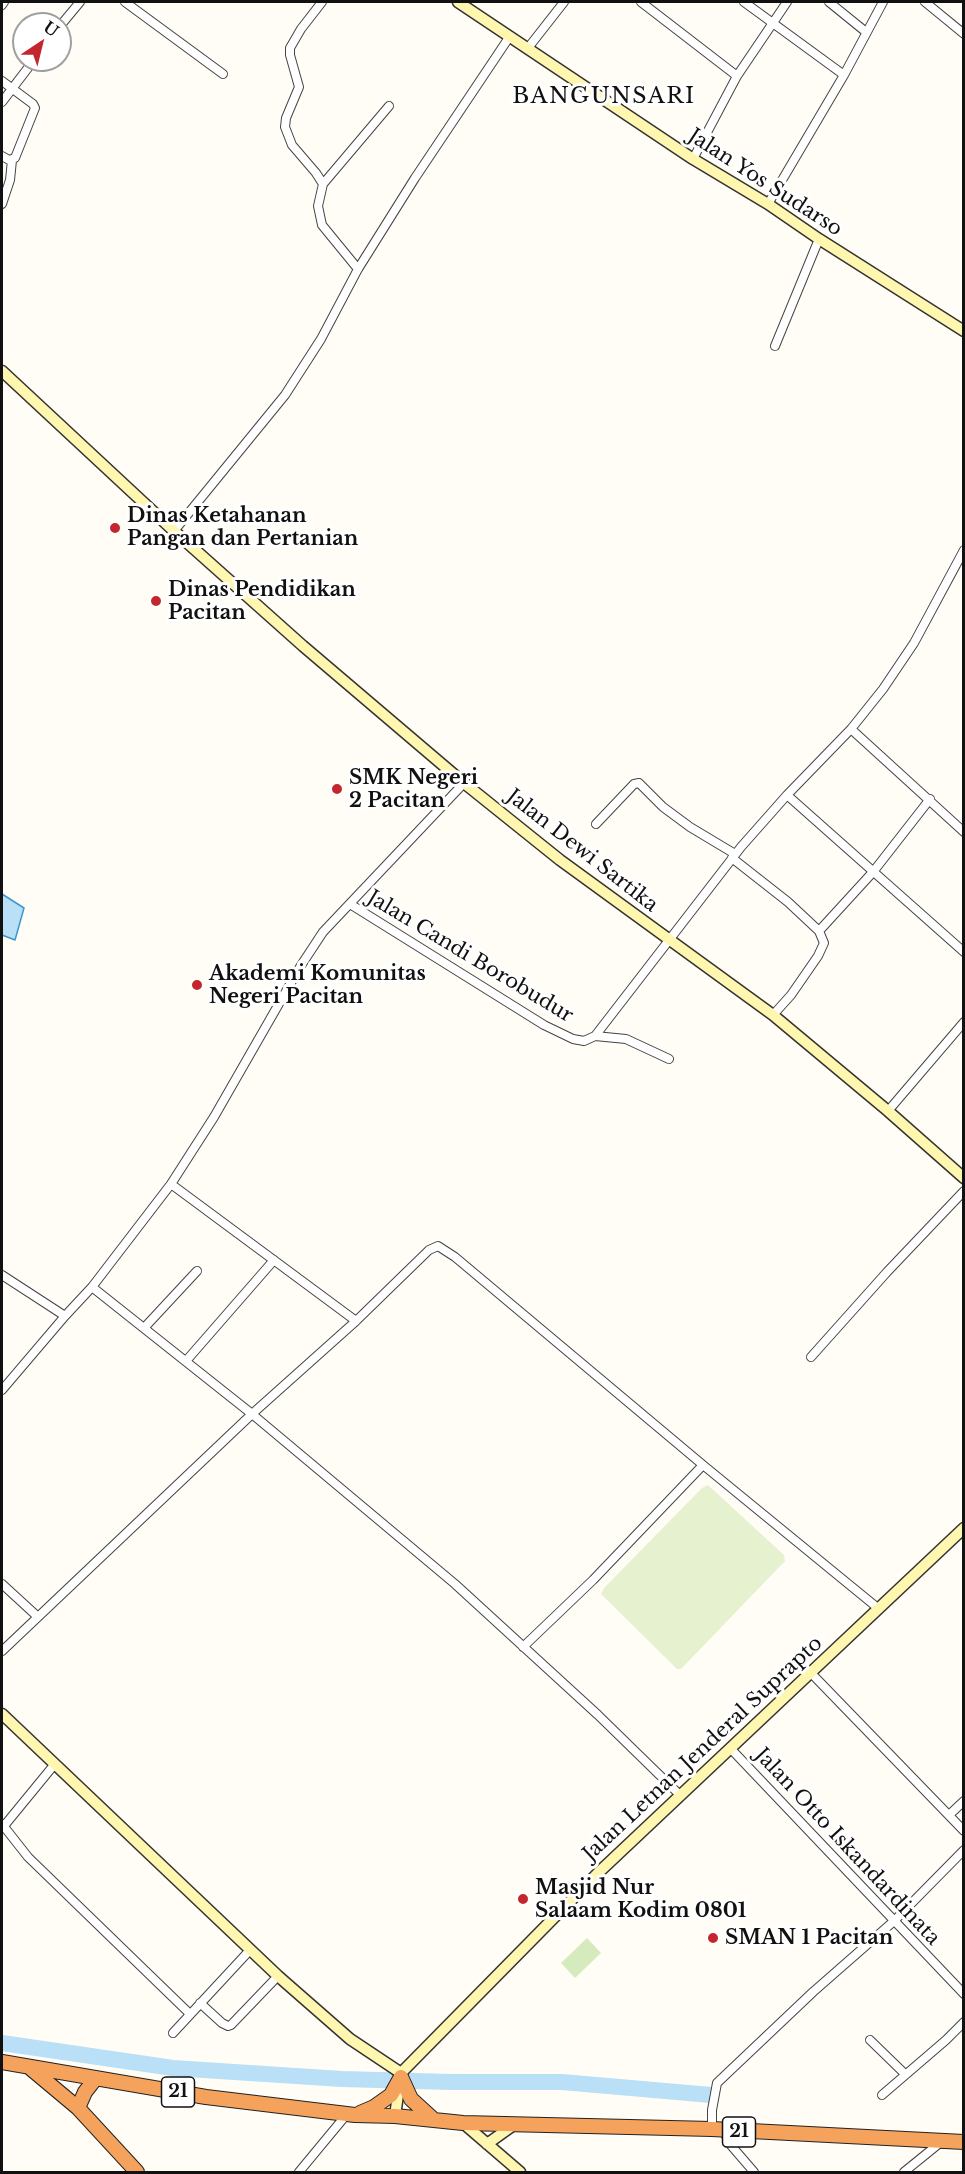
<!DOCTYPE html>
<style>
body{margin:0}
#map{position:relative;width:965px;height:2174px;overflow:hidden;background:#fffdf5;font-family:"Libre Baskerville",serif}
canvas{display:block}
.frame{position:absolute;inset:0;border:3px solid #111;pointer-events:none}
.north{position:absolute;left:12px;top:12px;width:60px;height:60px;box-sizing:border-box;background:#fff;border:2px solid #a0a0a0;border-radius:50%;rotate:35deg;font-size:16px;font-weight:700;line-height:24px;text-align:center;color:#111}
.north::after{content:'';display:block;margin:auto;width:21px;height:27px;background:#c4262e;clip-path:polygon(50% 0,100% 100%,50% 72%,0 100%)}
</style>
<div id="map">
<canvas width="965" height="2174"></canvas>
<div class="frame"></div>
<div class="north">U</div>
</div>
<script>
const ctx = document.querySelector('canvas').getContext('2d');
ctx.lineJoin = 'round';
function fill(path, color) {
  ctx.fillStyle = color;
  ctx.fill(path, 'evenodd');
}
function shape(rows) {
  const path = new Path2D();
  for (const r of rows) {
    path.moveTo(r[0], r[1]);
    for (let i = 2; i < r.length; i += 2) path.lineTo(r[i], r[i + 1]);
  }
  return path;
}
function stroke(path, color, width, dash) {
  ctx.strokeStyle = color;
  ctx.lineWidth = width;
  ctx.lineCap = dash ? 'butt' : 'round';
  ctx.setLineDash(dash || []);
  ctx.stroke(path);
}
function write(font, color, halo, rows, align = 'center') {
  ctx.font = font + ' "Libre Baskerville",serif';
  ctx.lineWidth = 6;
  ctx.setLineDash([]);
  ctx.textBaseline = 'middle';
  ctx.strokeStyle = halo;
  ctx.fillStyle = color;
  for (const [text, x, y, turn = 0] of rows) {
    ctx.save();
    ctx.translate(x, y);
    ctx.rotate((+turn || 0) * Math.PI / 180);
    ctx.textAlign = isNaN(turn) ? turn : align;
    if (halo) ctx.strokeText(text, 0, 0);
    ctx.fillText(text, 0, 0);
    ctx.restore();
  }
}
fill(shape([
 [587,1938,601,1953,575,1978,561,1963]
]), '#d5ebbd');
fill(shape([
 [708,1485,784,1555,785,1561,681,1669,677,1669,601,1594,604,1588,702,1488]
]), '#e6f2cf');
const water = shape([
 [2,894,24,908,15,940,2,935,2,894]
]);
fill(water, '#b9e0f7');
stroke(water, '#3f96cf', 1.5);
stroke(shape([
 [2,2043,173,2068,342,2079,452,2082,562,2082,711,2095]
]), '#b9e0f7', 16);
const street = shape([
 [125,2,223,74],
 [322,2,301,29,290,48,290,55,299,87,286,118,285,127,292,145,316,173,323,184,318,206,322,225,358,269],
 [641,2,737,76,787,2],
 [744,2,844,75],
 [829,2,866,32],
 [925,2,964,34],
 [2,5,4,2],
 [60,26,80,2],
 [528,48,564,2],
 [2,81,33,104,35,108,15,158,9,160,2,156],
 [2,102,34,60],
 [693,159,737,76],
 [323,184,389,106],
 [2,204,10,180,12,160],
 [768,204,844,75,883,2],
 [775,346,819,239],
 [174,531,285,395,321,339,358,269,415,178,510,36],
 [851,729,964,832],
 [787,795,964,952],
 [596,824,634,784,639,783,663,807,690,827,735,854],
 [732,858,788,902,819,931,824,943,818,956,791,995,773,1015],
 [350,904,544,1025,573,1039,584,1041,595,1036,741,847,787,795,851,729,883,689,914,643,964,550],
 [819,931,873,872,930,799],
 [595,1036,626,1039,669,1059],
 [888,1111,964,1022],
 [171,1184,356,1321],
 [2,1275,65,1316],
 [92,1287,252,1414,455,1584,598,1715,681,1796],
 [144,1328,197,1271],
 [811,1357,887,1272,964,1191],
 [186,1361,274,1260],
 [2,1390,65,1316,92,1287,171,1184,214,1117,300,967,323,932,464,783],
 [2,1584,38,1617],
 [523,1647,593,1580,703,1465,879,1609],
 [2,1651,252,1414,356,1321,429,1250,438,1246,455,1257,703,1465],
 [811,1673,964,1831],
 [731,1749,964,1994],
 [949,1815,964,1801],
 [2,1824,28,1857,190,2014],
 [4,1826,54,1765],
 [200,2003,222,2023,228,2026,231,2025,278,1976],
 [173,2033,250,1950],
 [870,2040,905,2074],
 [882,2095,946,2040,964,2022],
 [712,2129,712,2110,717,2083,813,1992,894,1921,964,1850],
 [724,2131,729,2143,754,2172],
 [299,2172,347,2114],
 [904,2172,941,2142]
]);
const secondary = shape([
 [458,2,693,159,768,204,819,239,964,331],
 [2,371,174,531,303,646,464,783,560,860,773,1015,888,1111,964,1178],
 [2,1714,278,1976,350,2039,401,2073],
 [395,2116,401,2073,598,1873,964,1528],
 [463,2123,520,2172],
 [487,2144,515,2124]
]);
const highway = shape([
 [2,2062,206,2097,355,2115,395,2116,463,2123,712,2129,964,2142],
 [29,2067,78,2108,137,2172],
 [401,2077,411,2099,434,2120],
 [78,2108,85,2092,96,2078],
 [360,2113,374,2107,391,2095,401,2077]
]);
stroke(street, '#444', 10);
stroke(secondary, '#333', 13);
stroke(highway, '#222', 16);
stroke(street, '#fff', 8);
stroke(secondary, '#fff6b0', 10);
stroke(highway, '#f5a25d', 14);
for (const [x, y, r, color] of [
 [115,528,6,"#c4262e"],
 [156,601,6,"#c4262e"],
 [337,789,6,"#c4262e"],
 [197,985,6,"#c4262e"],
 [523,1899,6,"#c4262e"],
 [713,1938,6,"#c4262e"]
]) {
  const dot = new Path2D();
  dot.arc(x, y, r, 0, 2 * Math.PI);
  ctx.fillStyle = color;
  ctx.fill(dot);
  stroke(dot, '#fff', 2);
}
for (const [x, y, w] of [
 [178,2092,33],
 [739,2132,33]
]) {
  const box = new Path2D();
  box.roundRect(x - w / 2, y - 15, w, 30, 4.5);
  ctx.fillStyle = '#fff';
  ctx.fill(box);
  stroke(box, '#111', 1.5);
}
write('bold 18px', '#111', null, [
 ["21",178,2092],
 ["21",739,2132]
]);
write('20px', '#111', '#fff', [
 ["Jalan Yos Sudarso",765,183,33],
 ["Jalan Dewi Sartika",582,851,38],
 ["Jalan Candi Borobudur",470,957,31],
 ["Jalan Letnan Jenderal Suprapto",703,1749,-43],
 ["Jalan Otto Iskandardinata",847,1847,47]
]);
write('bold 20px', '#111', '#fff', [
 ["Dinas Ketahanan",127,516],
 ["Pangan dan Pertanian",127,539],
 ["Dinas Pendidikan",168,590],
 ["Pacitan",168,613],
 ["SMK Negeri",349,778],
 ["2 Pacitan",349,801],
 ["Akademi Komunitas",209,974],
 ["Negeri Pacitan",209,997],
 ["Masjid Nur",535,1888],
 ["Salaam Kodim 0801",535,1911],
 ["SMAN 1 Pacitan",725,1938]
], 'left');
ctx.letterSpacing = '1.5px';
write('22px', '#111', '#fff', [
 ["BANGUNSARI",604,97]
]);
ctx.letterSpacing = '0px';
</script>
